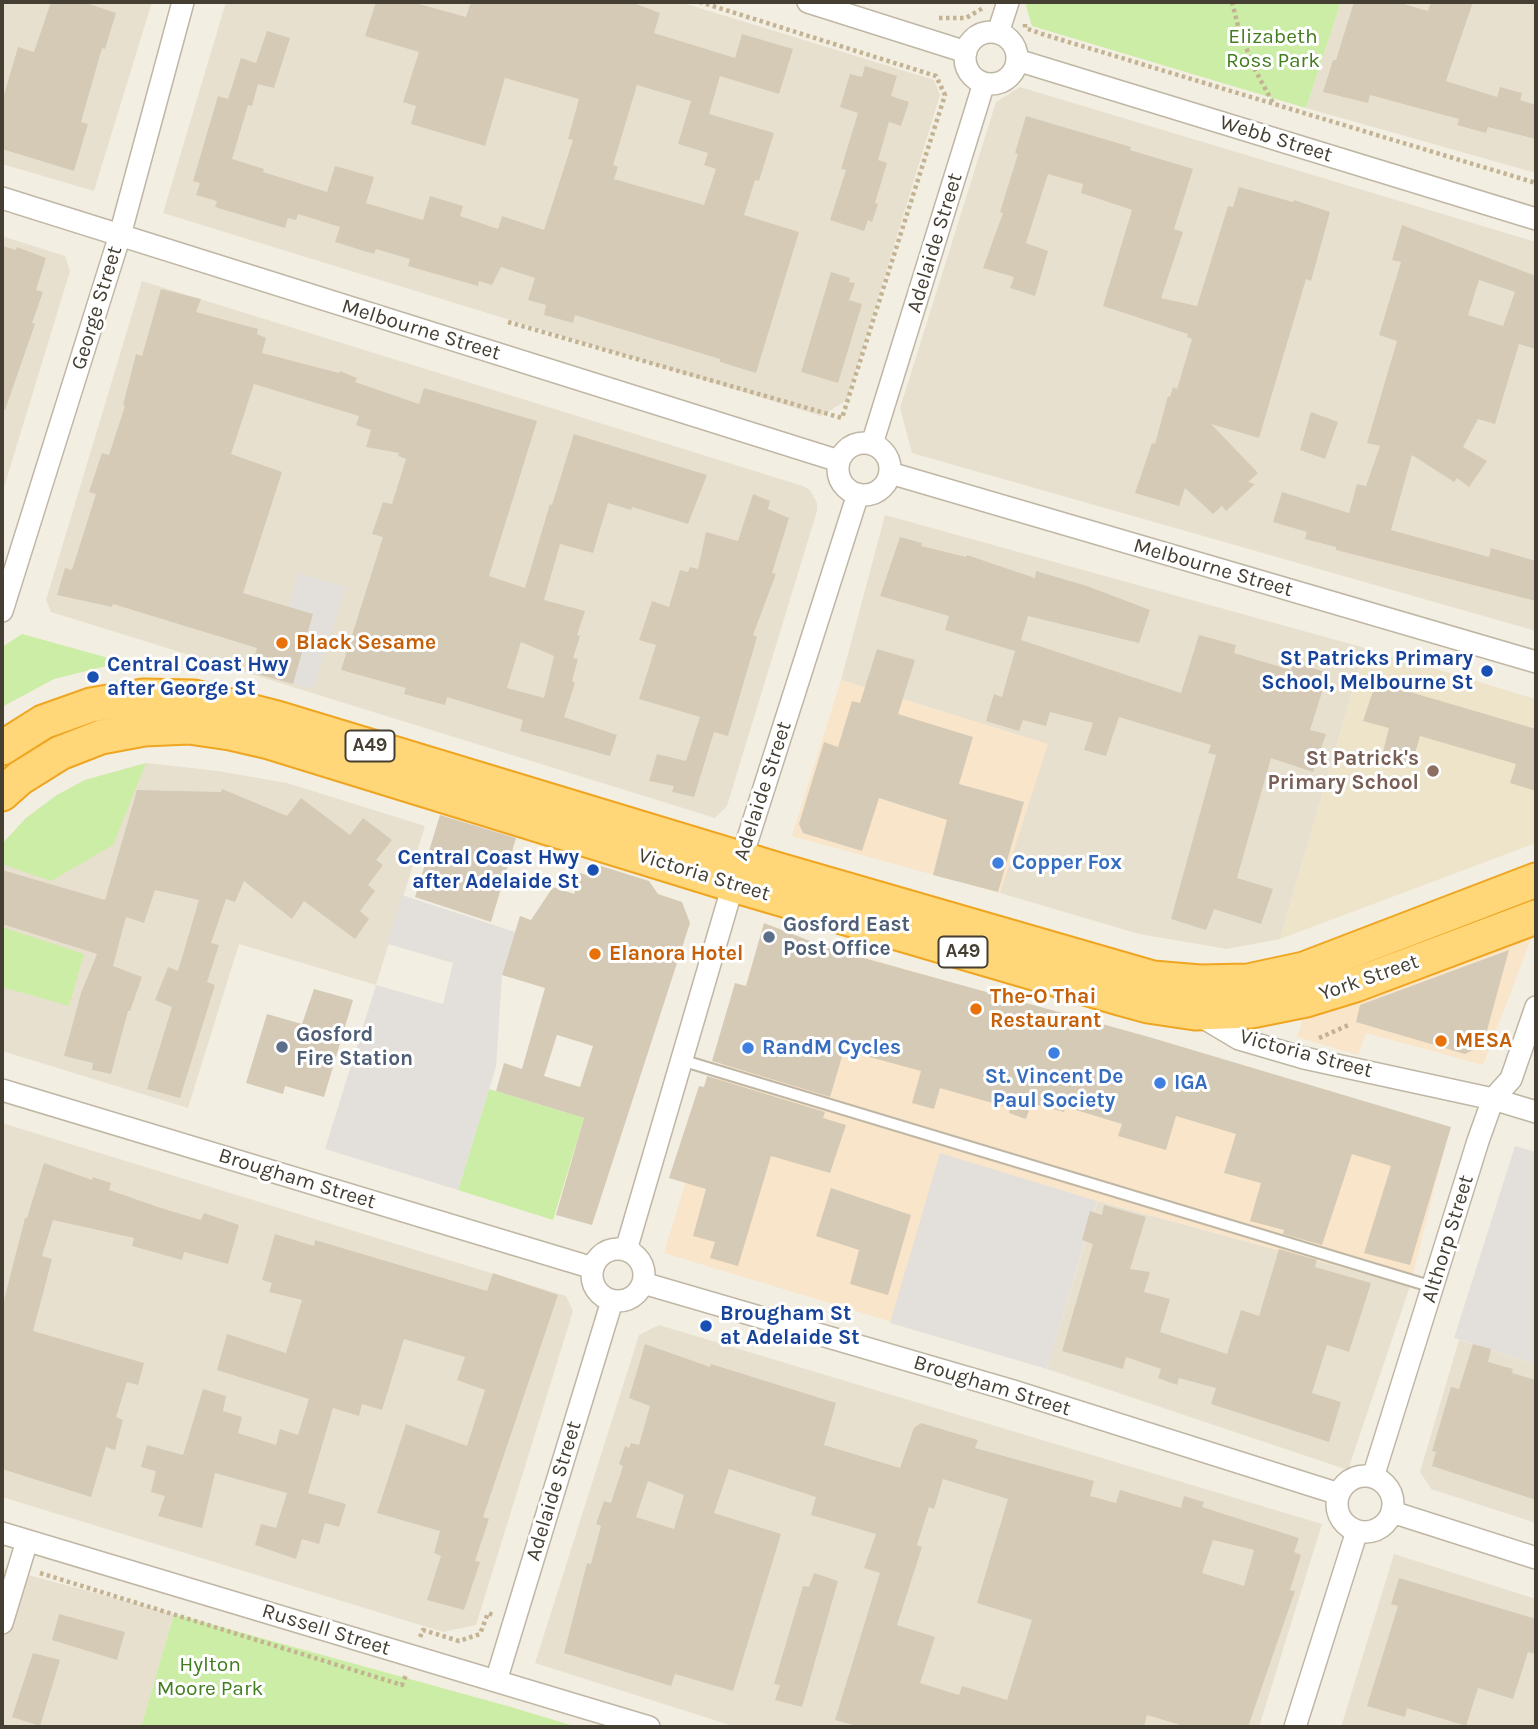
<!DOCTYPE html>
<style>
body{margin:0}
#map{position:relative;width:1538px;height:1729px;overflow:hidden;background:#f3eee2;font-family:Karla,sans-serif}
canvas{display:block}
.frame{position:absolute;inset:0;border:4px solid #453e32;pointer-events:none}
</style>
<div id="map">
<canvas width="1538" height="1729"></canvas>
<div class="frame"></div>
</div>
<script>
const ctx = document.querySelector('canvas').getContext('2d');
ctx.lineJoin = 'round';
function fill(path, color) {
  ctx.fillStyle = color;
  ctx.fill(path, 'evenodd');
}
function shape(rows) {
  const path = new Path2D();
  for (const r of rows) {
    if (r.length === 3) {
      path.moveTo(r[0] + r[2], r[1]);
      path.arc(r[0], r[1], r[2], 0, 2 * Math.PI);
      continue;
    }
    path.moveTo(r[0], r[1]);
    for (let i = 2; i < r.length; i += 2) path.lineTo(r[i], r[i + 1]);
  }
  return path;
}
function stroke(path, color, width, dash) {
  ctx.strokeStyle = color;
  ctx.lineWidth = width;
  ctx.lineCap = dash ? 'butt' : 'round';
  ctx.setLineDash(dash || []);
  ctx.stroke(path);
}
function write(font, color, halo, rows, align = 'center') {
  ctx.font = font + ' Karla,sans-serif';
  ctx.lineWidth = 6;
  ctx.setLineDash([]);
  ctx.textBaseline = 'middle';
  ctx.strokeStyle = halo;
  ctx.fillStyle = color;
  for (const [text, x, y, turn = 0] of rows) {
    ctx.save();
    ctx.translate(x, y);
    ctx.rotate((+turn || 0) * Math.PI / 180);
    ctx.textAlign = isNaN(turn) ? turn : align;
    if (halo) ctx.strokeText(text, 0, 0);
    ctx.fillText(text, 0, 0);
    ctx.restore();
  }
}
fill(shape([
 [2,2,152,2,94,191,2,164],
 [226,2,680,2,934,80,940,95,847,400,821,416,163,213],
 [1341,2,1536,2,1536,173,1306,108],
 [1020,87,1536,242,1536,631,912,453,900,408,996,102],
 [2,236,65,256,70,271,2,494],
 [142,281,803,486,810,490,817,503,817,511,727,806,715,818,51,612,46,600],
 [885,515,1365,648,1280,939,1227,949,1139,934,1000,893,1047,744,841,680],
 [146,763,218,771,287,783,425,826,376,985,239,944,188,1108,2,1051,2,844,26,818,57,795,85,780],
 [2,1123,566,1296,573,1311,476,1625,443,1632,2,1497],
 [1097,1201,1410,1286,1348,1470,1047,1369],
 [659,1325,1322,1524,1259,1727,736,1727,535,1663,639,1335],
 [1459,1340,1536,1364,1536,1523,1431,1489,1420,1472],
 [1394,1554,1536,1599,1536,1727,1341,1727],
 [2,1568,174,1614,141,1727,2,1727]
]), '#e8e0cf');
fill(shape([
 [841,680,1048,744,1000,893,792,836],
 [763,928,929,976,1204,1060,1446,1142,1410,1286,1098,1201,1047,1369,664,1253],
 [1533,934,1483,1065,1366,1033,1358,1055,1297,1037,1303,1019]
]), '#f9e5ca');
fill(shape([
 [1365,648,1536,699,1536,843,1280,939]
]), '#eee4ca');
fill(shape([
 [1028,2,1341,2,1306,108,1032,26,1026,6],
 [22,634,123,662,54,679,2,707,2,647],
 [146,763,113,845,51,881,2,864,2,844,26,818,57,795,85,780],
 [2,927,84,954,69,1006,2,987],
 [489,1089,584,1118,553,1220,458,1190],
 [174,1614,511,1707,577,1727,141,1727]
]), '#cceda5');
fill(shape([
 [298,573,346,587,313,689,293,684,313,615,288,607],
 [402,895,515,932,502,975,496,1067,458,1190,325,1149,376,985,443,1004,453,963,388,944],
 [1515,1146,1536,1152,1536,1364,1454,1338],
 [940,1153,1097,1201,1047,1369,890,1323]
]), '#e3e0db');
fill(shape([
 [51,2,83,2,116,13,105,49,102,48,81,122,88,124,74,171,2,149,2,102,18,47,34,52],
 [376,2,412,2,466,17,471,2,631,2,660,13,654,33,735,58,742,34,793,49,779,94,720,76,709,114,774,133,759,181,755,180,744,215,799,232,756,373,720,362,720,359,575,315,573,323,544,315,546,305,528,300,535,278,501,267,492,285,479,281,478,286,408,266,410,259,376,249,374,254,335,242,340,227,298,214,296,220,288,218,285,228,215,207,217,201,196,195,200,183,193,181,218,96,228,99,241,58,256,63,267,31,290,38,274,88,258,84,252,106,248,105,232,159,264,169,263,172,327,192,335,166,374,177,366,203,423,220,430,196,463,206,460,216,498,229,502,216,544,230,573,140,568,139,579,99,505,78,485,146,411,124,416,106,403,102,419,52,365,36],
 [637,85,691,101,678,144,708,153,704,165,716,169,704,205,614,179,618,167,613,165],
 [1354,2,1397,2,1428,11,1431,2,1473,2,1446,81,1497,97,1500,87,1522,93,1520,100,1536,105,1536,139,1488,127,1486,133,1457,125,1459,119,1370,95,1368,103,1323,92,1333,60,1336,60],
 [865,66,897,76,891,96,909,102,901,126,889,122,878,160,887,163,875,203,878,204,872,222,868,220,864,231,830,220,846,170,841,169,858,113,840,107,850,74,862,77],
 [1026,116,1131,147,1130,150,1193,169,1174,229,1183,232,1161,298,1197,306,1228,206,1233,207,1239,187,1293,202,1294,200,1330,212,1311,281,1306,279,1259,438,1211,424,1258,473,1248,482,1255,484,1226,511,1222,506,1213,514,1185,488,1179,506,1135,493,1152,443,1155,444,1168,396,1170,397,1173,387,1177,389,1192,339,1187,337,1188,334,1103,306,1132,210,1081,193,1083,184,1048,174,1026,243,1048,251,1035,296,1010,288,1014,277,983,268,1003,213,1000,212,1018,154,1015,153],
 [1402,225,1536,276,1536,349,1519,344,1495,424,1478,419,1463,447,1487,461,1469,487,1457,478,1454,482,1412,455,1391,530,1489,557,1491,548,1536,561,1536,601,1336,550,1336,547,1305,539,1307,532,1273,522,1282,492,1349,513,1357,484,1366,486,1380,446,1367,443,1397,341,1379,335,1401,262,1392,260],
 [1479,280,1515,292,1503,326,1468,315],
 [2,246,16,250,17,247,46,258,36,290,43,292,32,323,35,324,5,410,2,410],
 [831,272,850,278,849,282,855,283,849,300,862,304,838,383,801,372],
 [161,289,201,299,196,312,258,329,257,334,266,338,262,353,339,373,340,371,357,378,355,382,419,404,424,388,537,421,489,576,525,588,550,504,552,505,574,434,707,475,688,524,632,507,631,510,608,503,593,553,560,544,544,600,585,611,577,635,580,636,573,658,578,659,572,681,575,683,564,717,617,735,610,756,520,731,523,720,447,697,445,705,404,694,406,688,341,670,383,537,372,534,383,502,392,504,406,459,398,456,399,453,366,447,371,430,356,425,359,416,254,384,231,454,282,472,243,593,313,614,293,684,250,672,257,648,113,604,112,607,57,595,65,568,72,570,96,494,89,492,102,453,109,455,125,406,123,405,136,354,142,356],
 [521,642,554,656,544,698,507,688],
 [1311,412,1338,422,1325,459,1300,450],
 [753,494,770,501,768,509,789,518,772,573,776,574,753,635,757,637,728,736,714,732,694,797,672,792,674,786,649,781,657,754,686,761,700,717,639,699,656,645,639,640,652,601,669,607,680,570,688,572,690,567,698,569,706,532,738,541],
 [900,537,922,543,921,546,966,557,967,555,1035,578,1036,571,1087,586,1150,610,1139,643,1028,616,1021,640,1181,693,1199,635,1236,645,1234,653,1291,670,1294,662,1328,673,1310,730,1326,734,1313,772,1271,758,1237,878,1273,889,1261,924,1214,909,1206,930,1171,919,1216,755,1208,753,1211,745,1119,717,1106,756,1084,750,1093,723,1050,712,1046,726,1023,720,1019,731,986,721,994,694,1002,697,1015,651,945,630,949,616,880,596],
 [877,649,915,660,898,714,973,737,959,784,1024,802,998,892,933,875,947,820,879,798,862,851,803,833,799,824,824,742,838,747,852,701,860,703],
 [1376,682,1536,729,1536,791,1510,783,1516,764,1420,736,1412,764,1382,756,1389,728,1363,721],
 [222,789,287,816,301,798,350,835,363,818,392,840,376,860,383,865,368,885,375,891,360,911,369,919,355,939,304,901,292,919,244,881,235,902,226,899,211,943,219,945,207,982,215,985,180,1098,147,1089,172,1007,155,1000,168,967,178,971,199,900,155,890,144,923,126,917,113,966,142,977,130,1011,128,1011,111,1074,92,1070,93,1063,64,1056,81,993,97,954,2,924,2,870,105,900,137,790,221,792],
 [440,815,516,838,491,922,415,897],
 [601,866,649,881,658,894,682,902,690,923,592,1225,556,1215,584,1118,496,1091,504,1063,522,1069,545,988,502,975,520,916,531,920,553,887,574,894,580,873,590,876],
 [557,1035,593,1046,580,1087,544,1076],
 [764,923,831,949,1149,1037,1451,1127,1410,1265,1364,1253,1391,1166,1352,1154,1322,1245,1283,1234,1284,1230,1250,1221,1261,1183,1224,1173,1236,1134,1176,1116,1166,1150,1118,1136,1122,1124,1066,1107,1064,1112,1031,1103,1026,1119,1009,1113,1010,1108,940,1088,934,1109,912,1103,921,1071,844,1050,830,1097,712,1061,735,983,746,986],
 [1509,950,1483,1045,1465,1054,1356,1022,1360,1005],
 [314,989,353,1000,324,1097,285,1086,283,1094,246,1083,267,1014,302,1024],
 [707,1076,825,1112,823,1118,846,1125,830,1173,771,1156,738,1266,710,1258,715,1242,693,1236,706,1189,669,1178,699,1086,704,1087],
 [44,1163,92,1180,93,1177,111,1183,109,1190,161,1208,201,1220,204,1213,239,1225,228,1264,184,1252,182,1260,132,1246,134,1238,53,1220,42,1256,52,1259,33,1331,144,1363,138,1385,127,1382,116,1417,123,1420,115,1450,106,1447,91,1497,2,1469,2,1308,25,1218,27,1218],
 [831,1188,911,1215,888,1295,850,1284,859,1250,816,1236],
 [1104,1205,1146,1217,1130,1269,1150,1272,1144,1292,1170,1299,1160,1332,1227,1354,1241,1310,1259,1316,1279,1249,1317,1260,1315,1267,1371,1283,1349,1352,1327,1345,1312,1393,1341,1402,1329,1442,1211,1404,1216,1388,1179,1378,1177,1385,1158,1378,1161,1369,1126,1357,1123,1369,1062,1351,1093,1244,1082,1240,1090,1211,1102,1215],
 [275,1234,314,1246,315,1240,487,1291,493,1273,558,1295,483,1517,489,1519,475,1561,480,1562,464,1610,427,1600,441,1556,434,1553,440,1531,377,1513,406,1424,467,1446,485,1390,457,1380,465,1357,404,1339,382,1410,362,1404,359,1416,333,1408,308,1493,346,1504,339,1527,325,1523,319,1544,302,1539,296,1559,255,1545,261,1524,276,1528,287,1493,215,1473,202,1528,158,1516,165,1496,151,1492,156,1471,141,1467,147,1445,183,1455,203,1389,226,1396,223,1411,242,1417,238,1433,276,1445,280,1429,298,1435,309,1399,217,1370,227,1334,286,1353,302,1300,269,1292,272,1283,262,1280],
 [645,1344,710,1367,711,1364,836,1403,824,1445,900,1468,914,1428,921,1423,978,1440,975,1448,1094,1481,1090,1496,1116,1503,1120,1490,1181,1508,1184,1496,1204,1502,1202,1507,1299,1538,1294,1552,1301,1555,1290,1590,1295,1591,1248,1727,1187,1727,1147,1715,1144,1727,860,1727,835,1720,880,1573,864,1568,876,1534,811,1515,816,1497,729,1469,714,1513,781,1534,733,1691,675,1674,671,1686,564,1653,587,1563,591,1564,601,1526,596,1524,604,1501,611,1503,623,1466,619,1464,625,1446,629,1448,631,1443,639,1445,650,1406,629,1398],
 [943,1479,1008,1499,977,1603,1032,1620,1007,1700,962,1686,959,1695,920,1683,935,1637,897,1625,922,1547,917,1545,929,1507,934,1509],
 [648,1481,684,1495,674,1529,636,1517],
 [1213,1540,1254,1550,1244,1586,1202,1573],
 [1473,1344,1491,1349,1488,1362,1513,1369,1512,1373,1536,1380,1536,1500,1432,1466,1436,1452,1432,1451,1451,1387,1459,1389],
 [814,1573,838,1581,802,1707,775,1700,780,1685,774,1684,803,1586,809,1587],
 [1399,1578,1536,1619,1536,1654,1528,1652,1513,1699,1478,1688,1466,1726,1407,1708,1405,1717,1367,1706,1398,1606,1391,1604],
 [59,1614,125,1632,117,1660,52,1640],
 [33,1653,60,1660,40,1726,12,1717]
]), '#d5cab6');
const service = shape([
 [681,1060,1433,1287]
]);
const minor = shape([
 [808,2,966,52],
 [991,58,26],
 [998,33,1008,2],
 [1017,60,1536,219],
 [2,198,839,461],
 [864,469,26],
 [872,444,984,83],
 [890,473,1536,662],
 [2,611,120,235,183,2],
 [1197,1014,1239,1039,1304,1058,1493,1099,1536,1112],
 [2,1090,593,1268],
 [618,1275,26],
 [626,1250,733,885,858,494],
 [643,1283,1010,1390,1339,1494],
 [1365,1504,28],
 [1373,1477,1478,1141,1493,1099,1511,1079,1536,1007],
 [1392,1512,1536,1558],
 [2,1533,649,1727],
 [2,1623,27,1541],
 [496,1681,612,1301],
 [1295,1727,1357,1531]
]);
const trunk = shape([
 [2,748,43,722,91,705,143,696,194,697,277,718,779,870,1153,978,1200,982,1248,981,1304,969,1536,880],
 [2,794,20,778,60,753,101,737,144,729,189,727,230,733,269,742,733,885,1119,998,1148,1006,1195,1013,1251,1011,1306,1000,1355,985,1536,917]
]);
stroke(service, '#bfb6a4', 14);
stroke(minor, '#bfb6a4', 24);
stroke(trunk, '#efa520', 37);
stroke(shape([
 [1232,2,1238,26,1254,68,1273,103],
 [939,18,966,18,983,8],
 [1025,24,1025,28,1042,34,1536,183],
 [508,322,842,418,945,95,936,76,700,2],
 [1319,1038,1351,1024],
 [40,1573,402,1685,406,1675],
 [420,1637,423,1630,459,1641,480,1634,488,1613,493,1615]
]), '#c3b393', 4.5, [3.5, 3.5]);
stroke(service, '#fff', 10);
stroke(minor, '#fff', 21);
stroke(trunk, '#ffd678', 33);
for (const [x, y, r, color] of [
 [282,643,7,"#e8710a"],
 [1487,671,7,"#1a4fb4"],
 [93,677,7,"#1a4fb4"],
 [1433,771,7,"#8d6e63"],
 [998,863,7,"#3f7fe0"],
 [593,870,7,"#1a4fb4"],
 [769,937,7,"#5c6f8a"],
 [595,954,7,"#e8710a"],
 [976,1009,7,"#e8710a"],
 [1441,1041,7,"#e8710a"],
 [282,1047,7,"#5c6f8a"],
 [748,1048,7,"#3f7fe0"],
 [1054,1053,7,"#3f7fe0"],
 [1160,1083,7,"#3f7fe0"],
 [706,1326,7,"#1a4fb4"]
]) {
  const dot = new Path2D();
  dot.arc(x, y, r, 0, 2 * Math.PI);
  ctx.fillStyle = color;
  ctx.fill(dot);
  stroke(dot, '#fff', 2.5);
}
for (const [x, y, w] of [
 [370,746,49],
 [963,952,49]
]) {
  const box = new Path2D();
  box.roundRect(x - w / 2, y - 15.5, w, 31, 5);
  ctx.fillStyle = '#fff';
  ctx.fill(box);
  stroke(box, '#453e32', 2);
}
write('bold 19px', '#453e32', null, [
 ["A49",370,746],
 ["A49",963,952]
]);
write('21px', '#427d1f', '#fff', [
 ["Elizabeth",1273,37],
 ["Ross Park",1273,61],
 ["Hylton",210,1665],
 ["Moore Park",210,1689]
]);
write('21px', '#453e32', '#fff', [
 ["Webb Street",1276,139,17],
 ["Adelaide Street",935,243,-73],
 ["George Street",97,308,-73],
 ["Melbourne Street",421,330,17],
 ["Melbourne Street",1213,568,16],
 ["Adelaide Street",763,791,-72],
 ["Victoria Street",704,875,17],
 ["York Street",1369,978,-19],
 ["Victoria Street",1306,1054,15],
 ["Brougham Street",297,1179,17],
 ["Althorp Street",1448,1239,-73],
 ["Brougham Street",992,1386,17],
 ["Adelaide Street",554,1491,-73],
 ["Russell Street",326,1630,17]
]);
write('bold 21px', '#c56008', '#fff', [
 ["Black Sesame",296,643],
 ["Elanora Hotel",609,954],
 ["The-O Thai",990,997],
 ["Restaurant",990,1021],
 ["MESA",1455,1041]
], 'left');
write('bold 21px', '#164399', '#fff', [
 ["St Patricks Primary",1473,659],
 ["School, Melbourne St",1473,683],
 ["Central Coast Hwy",107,665,"left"],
 ["after George St",107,689,"left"],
 ["Central Coast Hwy",579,858],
 ["after Adelaide St",579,882],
 ["Brougham St",720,1314,"left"],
 ["at Adelaide St",720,1338,"left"]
], 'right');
write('bold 21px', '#785e54', '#fff', [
 ["St Patrick's",1419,759],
 ["Primary School",1419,783]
], 'right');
write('bold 21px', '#366cbe', '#fff', [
 ["Copper Fox",1012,863],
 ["RandM Cycles",762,1048],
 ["St. Vincent De",1054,1077,"center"],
 ["Paul Society",1054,1101,"center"],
 ["IGA",1174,1083]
], 'left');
write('bold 21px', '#4e5e75', '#fff', [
 ["Gosford East",783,925],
 ["Post Office",783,949],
 ["Gosford",296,1035],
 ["Fire Station",296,1059]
], 'left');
</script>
